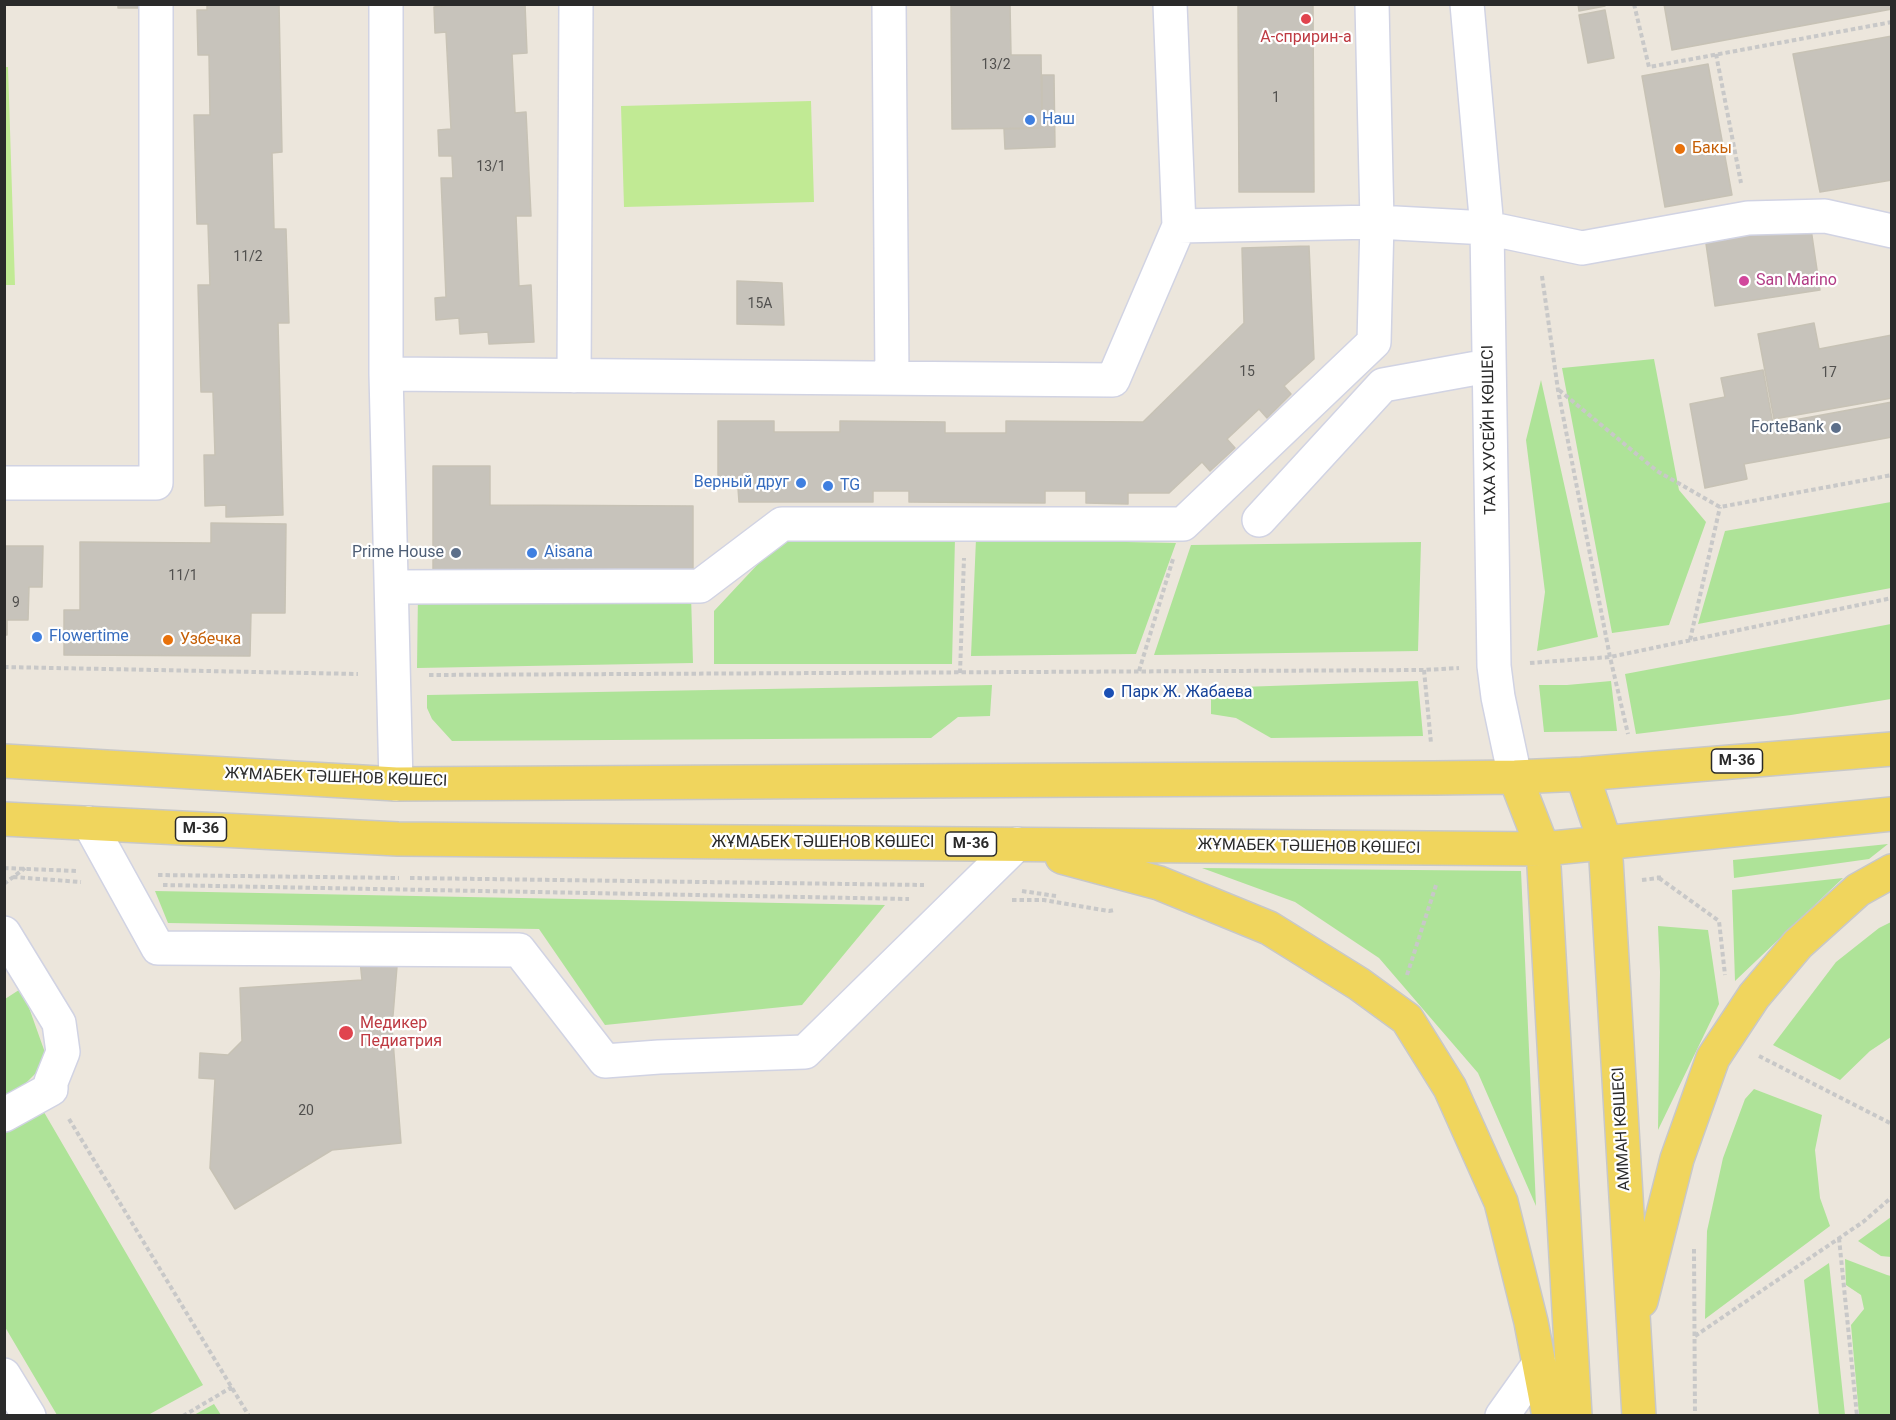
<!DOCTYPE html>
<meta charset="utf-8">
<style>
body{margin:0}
#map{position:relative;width:1896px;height:1420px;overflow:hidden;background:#ece6dc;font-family:Roboto,sans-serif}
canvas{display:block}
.frame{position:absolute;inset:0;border:6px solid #2a2a2a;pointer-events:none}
</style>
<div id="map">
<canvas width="1896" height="1420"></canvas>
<div class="frame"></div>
</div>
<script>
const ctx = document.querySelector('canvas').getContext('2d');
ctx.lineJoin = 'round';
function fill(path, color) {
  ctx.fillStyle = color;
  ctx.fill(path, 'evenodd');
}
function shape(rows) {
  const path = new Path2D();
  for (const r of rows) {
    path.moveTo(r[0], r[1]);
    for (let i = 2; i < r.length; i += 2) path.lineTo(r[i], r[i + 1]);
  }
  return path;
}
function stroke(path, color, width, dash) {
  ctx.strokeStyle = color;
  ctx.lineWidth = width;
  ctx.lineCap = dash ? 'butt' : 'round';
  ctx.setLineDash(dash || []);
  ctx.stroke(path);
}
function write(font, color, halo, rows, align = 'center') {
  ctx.font = font + ' Roboto,sans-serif';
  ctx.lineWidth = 4.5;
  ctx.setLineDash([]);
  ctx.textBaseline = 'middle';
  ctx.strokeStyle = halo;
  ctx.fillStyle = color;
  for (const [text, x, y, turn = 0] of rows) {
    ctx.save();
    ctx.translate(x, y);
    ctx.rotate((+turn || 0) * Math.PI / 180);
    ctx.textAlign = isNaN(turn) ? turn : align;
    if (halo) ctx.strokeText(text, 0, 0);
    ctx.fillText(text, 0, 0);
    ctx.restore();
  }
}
fill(shape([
 [1654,359,1679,490,1706,522,1669,625,1612,633,1562,368],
 [1541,380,1598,637,1537,651,1545,592,1526,440],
 [1891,502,1891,588,1698,624,1725,531],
 [787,533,955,538,952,664,714,664,714,611],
 [976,539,1176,543,1136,654,971,656],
 [1421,542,1418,651,1154,655,1191,545],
 [418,593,691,595,693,663,417,668],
 [1891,624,1891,699,1791,715,1636,734,1625,674],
 [1418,681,1423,736,1271,738,1236,718,1211,714,1211,688],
 [1611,681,1617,731,1544,732,1539,685,1567,685],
 [992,685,990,716,958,717,931,738,452,741,432,719,427,708,427,695],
 [1888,844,1869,859,1734,878,1733,860],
 [1202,868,1521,871,1536,1206,1478,1073,1379,958,1295,902],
 [1843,878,1735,981,1732,890],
 [155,891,885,905,802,1005,605,1025,539,929,168,923],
 [1891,922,1891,1037,1870,1051,1840,1080,1773,1045,1836,962,1879,928],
 [1658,926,1708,930,1719,1004,1658,1130,1660,972],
 [22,988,48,1061,20,1089,5,1098,5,999],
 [1754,1089,1822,1115,1815,1150,1820,1198,1830,1226,1705,1319,1707,1231,1723,1158,1745,1099],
 [41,1107,203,1385,148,1415,57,1415,5,1327,5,1129],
 [1891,1217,1891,1257,1881,1256,1858,1241],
 [1845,1259,1887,1275,1891,1276,1891,1415,1859,1415,1851,1325,1864,1309,1861,1295,1846,1285],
 [1829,1263,1845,1415,1819,1415,1804,1280],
 [214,1404,221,1415,194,1415]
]), '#aee398');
fill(shape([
 [4,67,8,67,15,285,5,285],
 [811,101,814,202,624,207,621,106]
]), '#c1ea94');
const building = shape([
 [118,4,139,4,139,8,118,8,118,4],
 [207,4,279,4,282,152,272,153,274,229,286,229,289,323,278,323,283,515,226,517,226,505,205,506,204,455,215,455,213,392,201,392,198,285,210,285,208,224,197,224,194,115,210,115,209,55,198,55,197,10,207,10,207,4],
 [458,4,525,4,527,53,512,54,515,113,526,112,531,216,516,216,519,286,531,285,534,342,489,344,488,332,460,334,459,318,436,320,435,298,446,297,441,178,453,178,452,156,439,156,438,130,451,129,446,32,435,33,434,7,458,4],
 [951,4,1010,4,1011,55,1041,55,1042,128,952,129,951,4],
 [1238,4,1313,4,1314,192,1239,192,1238,4],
 [1578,4,1605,4,1605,6,1579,11,1578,4],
 [1664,4,1892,4,1892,9,1672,50,1664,4],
 [1605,10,1614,58,1588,63,1579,15,1605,10],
 [1892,36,1892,180,1820,192,1793,54,1892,36],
 [1708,64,1732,195,1665,207,1642,76,1708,64],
 [1042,75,1054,75,1055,147,1005,149,1004,129,1042,128,1042,75],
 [1810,222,1820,290,1715,306,1705,237,1810,222],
 [1309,246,1314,359,1284,386,1291,394,1267,418,1259,409,1227,439,1235,448,1210,471,1202,462,1169,493,1128,493,1128,504,1086,503,1086,491,1045,491,1045,503,909,502,909,491,873,491,873,502,739,502,738,488,718,488,718,421,774,421,774,432,840,432,840,421,945,422,945,433,1006,433,1006,421,1143,422,1244,323,1242,248,1309,246],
 [737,281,782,283,784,325,737,324,737,281],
 [1814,323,1819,349,1892,335,1892,398,1774,419,1758,334,1814,323],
 [1763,370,1773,424,1892,402,1892,437,1744,464,1747,479,1705,488,1690,404,1725,397,1721,378,1763,370],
 [433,466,490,466,490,505,693,506,693,572,433,570,433,466],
 [211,523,286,524,285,613,251,613,250,656,64,655,64,610,80,610,80,542,211,543,211,523],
 [4,546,43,546,42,587,29,587,28,620,7,620,7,635,4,635,4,546],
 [359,951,398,954,392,1028,401,1143,332,1150,235,1209,210,1168,215,1079,199,1078,200,1053,228,1055,242,1041,240,988,362,980,359,951]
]);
fill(building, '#c7c3bb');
stroke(building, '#c7c2b5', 1.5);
const minor = shape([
 [386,4,386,374,396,784],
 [889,4,892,378],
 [1170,4,1179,226],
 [1467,4,1487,228,1494,666,1498,697,1515,777],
 [386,374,1113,380,1179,226,1377,222,1487,228,1582,248,1748,218,1825,216,1892,231],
 [574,376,576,4],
 [4,483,156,483,156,5],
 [1259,520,1383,385,1488,366],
 [392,587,700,586,782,524,1183,524,1374,342,1377,222,1372,4],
 [89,823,158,948,519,950,605,1061,659,1057,805,1052,1017,844],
 [4,933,59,1023,63,1052,51,1082,51,1089,4,1115],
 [4,1375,29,1416],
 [1502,1416,1539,1364]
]);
const major = shape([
 [4,761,396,784,1434,778,1515,777,1582,774,1892,749],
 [1582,774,1605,842,1639,1416],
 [1515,777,1543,849,1575,1416],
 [4,819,398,839,1543,849,1892,814],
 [1062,857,1159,883,1269,928,1359,984,1407,1019,1450,1088,1501,1202,1531,1322,1549,1416],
 [1641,1301,1677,1159,1713,1058,1754,996,1798,944,1858,890,1892,871]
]);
stroke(minor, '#d1d3e3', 36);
stroke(major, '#c8c8c8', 36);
stroke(shape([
 [1634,4,1649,67,1892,22],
 [1716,54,1741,183],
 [1542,276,1558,390,1610,657,1628,734],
 [1559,390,1657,471,1720,507,1892,475],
 [1690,640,1720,507],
 [1530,663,1610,657,1892,598],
 [4,667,358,674],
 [1424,670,1431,743],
 [1139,671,1173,559],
 [960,673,964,558],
 [429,675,1424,670,1459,668],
 [4,868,76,871],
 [158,875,399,878],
 [13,877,81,882],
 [410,878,924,885],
 [1659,878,1719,921,1725,975],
 [1642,880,1659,878,1659,873],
 [4,884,25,868],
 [163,885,909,899],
 [1022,891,1056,896],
 [1012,900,1044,900,1109,911,1114,910],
 [1407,975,1437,882],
 [1759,1056,1892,1124],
 [69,1119,249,1416],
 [1892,1151,1892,1162],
 [1839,1238,1857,1416],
 [1694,1249,1695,1416],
 [1695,1336,1863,1222,1892,1197],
 [183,1416,232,1387]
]), '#c8c8c8', 4, [4.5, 3]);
stroke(minor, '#fff', 33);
stroke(major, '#f0d55d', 33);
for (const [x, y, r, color] of [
 [1306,19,6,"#e0444e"],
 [1030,120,6,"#3f7fe0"],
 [1680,149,6,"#e8710a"],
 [1744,281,6,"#d1479c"],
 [1836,428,6,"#5c6f8a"],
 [801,483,6,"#3f7fe0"],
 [828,486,6,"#3f7fe0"],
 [456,553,6,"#5c6f8a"],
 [532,553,6,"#3f7fe0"],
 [37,637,6,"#3f7fe0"],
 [168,640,6,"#e8710a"],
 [1109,693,6,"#1a4fb4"],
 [346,1033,8,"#e0444e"]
]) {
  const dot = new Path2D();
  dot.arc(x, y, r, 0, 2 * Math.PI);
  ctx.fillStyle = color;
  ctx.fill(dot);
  stroke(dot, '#fff', 2);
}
write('14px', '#51504e', null, [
 ["13/2",996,65],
 ["1",1276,98],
 ["13/1",491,167],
 ["11/2",248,257],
 ["15А",760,304],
 ["15",1247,372],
 ["17",1829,373],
 ["11/1",183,576],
 ["9",16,603],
 ["20",306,1111]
]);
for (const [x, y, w] of [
 [1737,761,51],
 [201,829,51],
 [971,844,51]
]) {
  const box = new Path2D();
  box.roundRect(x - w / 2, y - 12, w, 24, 4.5);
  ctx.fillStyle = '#fff';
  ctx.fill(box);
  stroke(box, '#2a2a2a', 1.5);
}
write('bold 15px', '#2a2a2a', null, [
 ["M-36",1737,761],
 ["M-36",201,829],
 ["M-36",971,844]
]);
write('16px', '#be3a42', '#fff', [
 ["А-спририн-а",1306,38],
 ["Медикер",360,1024,"left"],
 ["Педиатрия",360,1042,"left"]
]);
write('16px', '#366cbe', '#fff', [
 ["Наш",1042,120],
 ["Верный друг",789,483,"right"],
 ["TG",840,486],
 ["Aisana",544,553],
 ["Flowertime",49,637]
], 'left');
write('16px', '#c56008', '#fff', [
 ["Бакы",1692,149],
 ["Узбечка",180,640]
], 'left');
write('16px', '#b23c85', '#fff', [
 ["San Marino",1756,281]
], 'left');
write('16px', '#4e5e75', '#fff', [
 ["ForteBank",1824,428],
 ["Prime House",444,553]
], 'right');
write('16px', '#2a2a2a', '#fff', [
 ["ТАХА ХУСЕЙН КӨШЕСІ",1490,430,-91],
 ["ЖҰМАБЕК ТӘШЕНОВ КӨШЕСІ",336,778,2],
 ["ЖҰМАБЕК ТӘШЕНОВ КӨШЕСІ",823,843],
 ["ЖҰМАБЕК ТӘШЕНОВ КӨШЕСІ",1309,847,1],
 ["АММАН КӨШЕСІ",1622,1129,-93]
]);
write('16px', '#164399', '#fff', [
 ["Парк Ж. Жабаева",1121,693]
], 'left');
</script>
